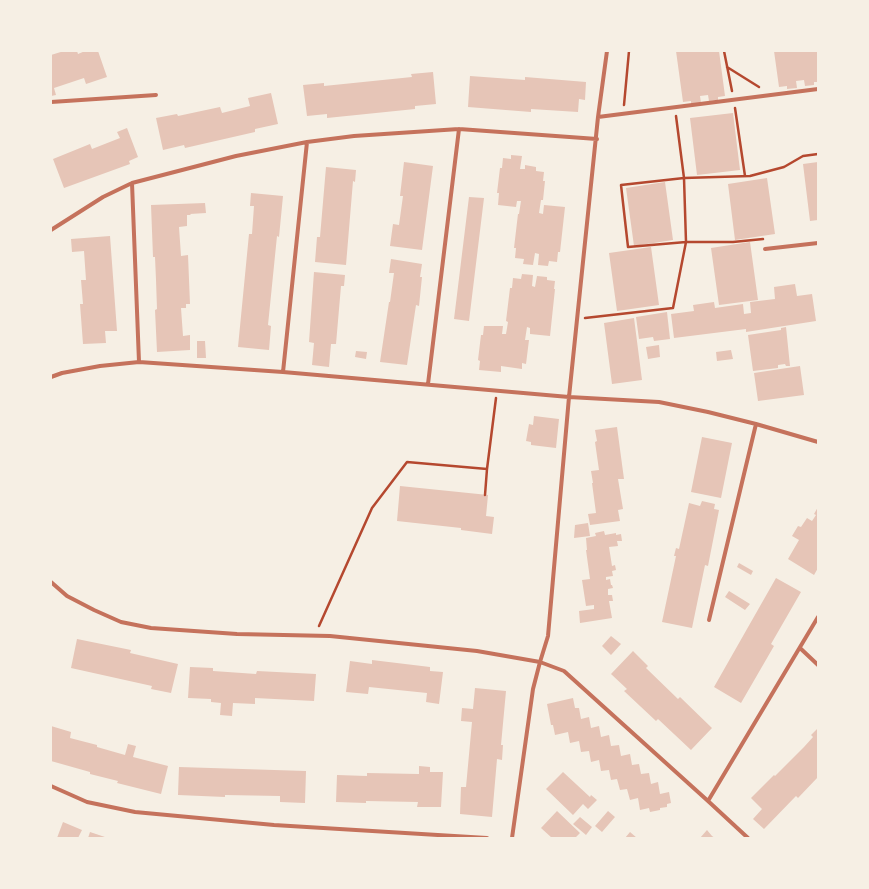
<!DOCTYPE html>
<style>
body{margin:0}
#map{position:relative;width:869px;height:889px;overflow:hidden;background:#f6efe4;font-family:Inter,sans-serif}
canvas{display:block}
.frame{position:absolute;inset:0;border:52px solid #f6efe4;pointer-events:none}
</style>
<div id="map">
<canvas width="869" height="889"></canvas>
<div class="frame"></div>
</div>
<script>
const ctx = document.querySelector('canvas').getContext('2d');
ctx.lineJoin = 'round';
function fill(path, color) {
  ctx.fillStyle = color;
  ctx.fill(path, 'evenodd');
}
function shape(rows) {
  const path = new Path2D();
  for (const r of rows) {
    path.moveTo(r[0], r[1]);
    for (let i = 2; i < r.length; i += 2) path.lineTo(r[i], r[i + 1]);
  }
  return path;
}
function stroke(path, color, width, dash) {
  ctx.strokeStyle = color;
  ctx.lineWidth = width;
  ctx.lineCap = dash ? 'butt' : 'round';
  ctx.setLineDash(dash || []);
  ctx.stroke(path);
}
fill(shape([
 [64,51,77,51,78,54,85,51,98,51,107,77,86,84,84,78,54,88,56,95,51,96,51,55],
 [676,51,719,51,725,96,718,97,718,100,709,101,708,95,700,96,701,103,691,104,691,101,683,102],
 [774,51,817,51,818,82,814,82,814,85,805,86,804,80,796,81,797,88,787,89,787,86,779,87],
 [433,72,436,104,415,106,415,109,327,118,327,114,307,116,303,85,324,83,324,86,412,77,411,74],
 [470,76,525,80,525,77,586,82,585,100,579,99,578,112,531,109,531,112,468,107],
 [271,93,278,124,255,129,255,132,185,148,184,145,163,150,156,118,177,114,178,116,220,107,222,113,250,106,248,98],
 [733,113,740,170,697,175,690,118],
 [127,128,138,157,129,161,130,164,64,188,53,159,90,144,92,149,120,138,117,132],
 [511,155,522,156,520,169,525,169,525,165,536,167,536,171,544,172,543,181,545,181,543,200,541,200,539,213,543,214,544,205,565,207,560,252,558,252,557,262,549,261,548,266,538,265,539,254,535,253,533,265,523,264,524,259,515,258,516,248,514,248,518,214,519,214,521,201,517,201,516,207,498,205,499,193,497,193,500,168,502,168,503,158,511,159],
 [404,162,433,166,422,250,390,246,393,224,399,225,403,196,400,196],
 [818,162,818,220,810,221,803,164],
 [326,167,356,170,355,182,353,181,346,265,315,262,317,237,320,237],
 [767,178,775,234,735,240,728,184],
 [665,182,673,240,634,246,626,188],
 [251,193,283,196,279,237,277,236,268,325,271,326,269,350,238,347,249,234,252,234,254,206,250,206],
 [469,197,484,198,469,321,454,319],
 [205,203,206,213,190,214,191,215,187,215,187,226,179,227,181,256,188,255,190,304,186,304,186,308,181,308,183,336,190,335,190,350,157,352,155,310,157,309,156,280,155,257,153,257,151,205],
 [110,236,117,331,105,331,106,343,83,344,80,304,83,304,81,280,86,280,84,251,72,252,71,239],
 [750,242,758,300,719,305,711,248],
 [651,247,659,305,617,311,609,253],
 [391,259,422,264,420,277,422,277,419,306,416,305,407,365,380,362,389,302,390,302,394,273,389,273],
 [314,272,345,275,344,286,341,286,336,344,331,344,329,367,312,365,314,343,309,342],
 [522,274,533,275,532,286,535,287,537,276,547,277,547,280,555,281,554,289,555,289,550,336,530,334,530,328,527,327,525,340,529,340,526,364,522,363,522,369,501,366,501,372,479,370,480,361,478,360,481,335,483,335,484,326,503,326,502,334,506,334,508,322,506,321,510,288,512,288,513,278,521,279],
 [795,284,797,296,812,294,816,321,746,332,746,329,674,338,671,314,694,311,693,305,714,302,715,308,743,304,744,314,751,313,750,302,775,299,774,287],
 [667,312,670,339,654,341,653,337,639,339,636,317],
 [634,318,642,380,612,384,604,323],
 [786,327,790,366,786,366,785,364,778,365,778,368,753,371,748,335,781,330,781,328],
 [197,341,205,341,206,358,197,358],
 [659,345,660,357,648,359,646,347],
 [731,350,733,359,717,361,716,352],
 [356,351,367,352,366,359,355,357],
 [800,366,804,395,758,401,754,373],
 [534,416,559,419,556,448,531,445,531,442,526,441,529,424,533,425],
 [617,427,624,479,618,479,623,509,618,510,620,521,590,525,588,514,596,513,592,483,593,483,591,471,599,470,595,442,597,441,595,430],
 [702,437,732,443,721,498,691,492],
 [400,486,488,495,486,516,494,517,492,534,461,530,461,528,397,521],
 [702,501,715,504,714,509,719,510,708,566,705,565,692,628,662,622,676,556,674,556,676,548,679,549,689,503,700,506],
 [818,507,818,568,814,575,788,559,799,540,792,536,798,526,801,527,807,518,812,521,816,515,814,514],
 [588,523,590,536,574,538,575,525],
 [604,531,605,535,616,533,616,535,621,534,622,541,617,541,618,546,609,547,612,566,615,565,616,570,612,571,613,576,606,577,606,580,610,579,611,585,612,585,613,588,608,589,608,595,612,595,613,601,609,601,612,618,580,623,579,611,594,609,594,605,586,606,582,580,590,579,586,550,587,550,586,538,596,536,595,533],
 [739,563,753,571,751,575,737,567],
 [776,578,801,592,771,644,774,646,741,703,714,687],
 [729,591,750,604,745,610,725,597],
 [611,636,621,644,611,655,602,646],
 [77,639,131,650,130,653,178,664,171,693,151,689,152,686,71,668],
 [633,651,648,666,646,668,678,699,680,697,712,728,691,750,658,719,656,721,624,691,627,689,611,674],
 [372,660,430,667,430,671,443,672,439,704,426,702,427,693,369,687,368,694,346,692,350,661,372,664],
 [190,667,213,668,213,671,242,673,256,674,257,671,316,674,314,701,255,698,255,704,233,703,232,716,220,715,221,703,211,702,211,699,188,698],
 [475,688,506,691,501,745,503,745,502,760,497,759,492,817,460,814,461,787,466,787,472,722,461,721,462,708,473,709],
 [573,698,575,708,579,708,581,719,589,717,591,728,599,726,601,737,609,735,611,746,619,745,621,756,630,754,632,765,639,764,641,774,649,773,651,784,658,782,660,794,669,792,671,803,667,804,667,807,660,808,660,810,650,812,649,808,640,810,638,798,630,800,627,789,620,790,617,779,611,780,609,770,601,771,599,760,591,762,589,751,581,752,579,741,570,743,568,732,555,735,553,725,551,725,547,704],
 [51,726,71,732,70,738,97,745,97,747,125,755,128,744,136,746,133,757,168,766,161,794,117,783,118,781,90,774,90,772,51,761],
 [818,728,818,777,798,798,796,796,764,829,753,819,762,809,751,798,774,775,775,776,804,747,813,737,811,735],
 [419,766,430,767,430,772,443,772,441,807,417,807,418,802,366,801,366,803,336,802,337,775,367,776,367,773,419,774],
 [179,767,306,771,305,803,280,802,280,796,225,795,225,797,178,795],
 [563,772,590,797,591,795,597,800,588,809,583,804,573,815,546,789],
 [557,811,580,833,575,838,552,838,541,828],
 [608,811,615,817,602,832,595,826],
 [580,817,592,827,586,835,573,824],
 [63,822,82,830,78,838,57,838],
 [707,830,712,836,715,838,700,838],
 [90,832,108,838,88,838],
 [630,832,637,838,625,838]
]), '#e6c5b7');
stroke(shape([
 [724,51,732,91],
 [727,67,759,87],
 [624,105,629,51],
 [735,108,745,176],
 [763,239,733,242,686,242,628,247,621,185,684,178,750,176,784,167,803,156,818,154],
 [585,318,673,308,686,242,684,178,676,116],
 [487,469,496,398],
 [319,626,372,508,407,462,487,469,485,495]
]), '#b5482f', 2.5);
stroke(shape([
 [51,102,156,95],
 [598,117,818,89],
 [132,183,139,362],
 [51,230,103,197,132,183,236,156,307,142,354,136,459,129,597,139],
 [765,249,818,243],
 [283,372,307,142],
 [51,377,62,373,100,366,139,362,283,372,569,397,659,402,708,412,756,424,818,442],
 [428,384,459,129],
 [51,582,67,596,94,610,121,622,151,628,237,634,330,636,477,651,540,662,564,671,708,801,748,838],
 [709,620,756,424],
 [800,648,818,665],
 [51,786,87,802,135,812,274,825,487,838],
 [708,801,818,617],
 [512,838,533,689,540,662,548,636,569,397,598,117,607,51]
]), '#c5725c', 4);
</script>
